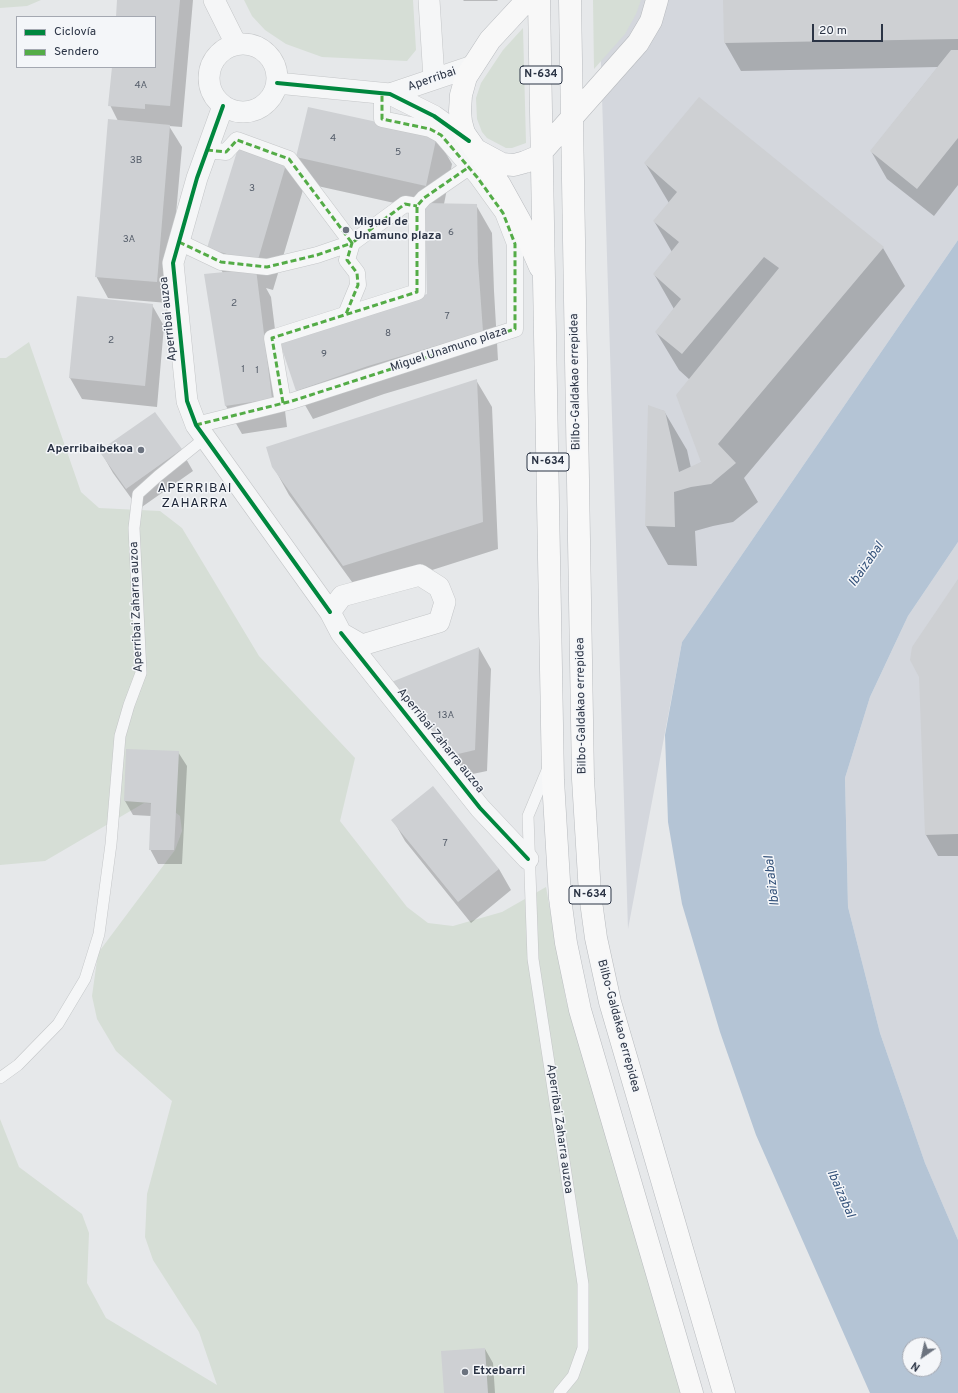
<!DOCTYPE html>
<meta charset="utf-8">
<style>
body{margin:0}
#map{position:relative;width:958px;height:1393px;overflow:hidden;background:#e6e8ea;font-family:Overpass,sans-serif}
canvas{display:block}
.legend{position:absolute;left:16px;top:16px;width:140px;height:52px;box-sizing:border-box;background:#f4f6f9;border:1px solid #a4a8b1;margin:0;padding:5px 7px;list-style:none;font-size:12px;color:#2b3445}
.legend li{display:flex;align-items:center;gap:8px;height:20px}
.legend b{width:20px;border:1px solid #a4a8b1}
.north{position:absolute;left:902px;top:1337px;width:40px;height:40px;box-sizing:border-box;background:#f4f6f9;border:1px solid #a4a8b1;border-radius:50%;rotate:214deg;font-size:11px;font-weight:700;line-height:16px;text-align:center;color:#2b3445}
.north::after{content:'';display:block;margin:auto;width:14px;height:18px;background:#6c737f;clip-path:polygon(50% 0,100% 100%,50% 72%,0 100%)}
.scale{position:absolute;left:812px;top:24px;width:71px;height:18px;box-sizing:border-box;border:2px solid #2b3445;border-top:0;padding-left:5px;font-size:12px;line-height:14px;white-space:nowrap;color:#2b3445;-webkit-text-stroke:3px #f4f6f9;paint-order:stroke}
</style>
<div id="map">
<canvas width="958" height="1393"></canvas>
<ul class="legend">
<li><b style="height:5px;background:#00873e"></b>Ciclovía</li>
<li><b style="height:5px;background:#54ac47"></b>Sendero</li>
</ul>
<div class="north">N</div>
<div class="scale">20 m</div>
</div>
<script>
const ctx = document.querySelector('canvas').getContext('2d');
ctx.lineJoin = 'round';
function fill(path, color) {
  ctx.fillStyle = color;
  ctx.fill(path, 'evenodd');
}
function shape(rows) {
  const path = new Path2D();
  for (const r of rows) {
    if (r.length === 3) {
      path.moveTo(r[0] + r[2], r[1]);
      path.arc(r[0], r[1], r[2], 0, 2 * Math.PI);
      continue;
    }
    path.moveTo(r[0], r[1]);
    for (let i = 2; i < r.length; i += 2) path.lineTo(r[i], r[i + 1]);
  }
  return path;
}
function stroke(path, color, width, dash) {
  ctx.strokeStyle = color;
  ctx.lineWidth = width;
  ctx.lineCap = dash ? 'butt' : 'round';
  ctx.setLineDash(dash || []);
  ctx.stroke(path);
}
function write(font, color, halo, rows, align = 'center') {
  ctx.font = font + ' Overpass,sans-serif';
  ctx.lineWidth = 3;
  ctx.setLineDash([]);
  ctx.textBaseline = 'middle';
  ctx.strokeStyle = halo;
  ctx.fillStyle = color;
  for (const [text, x, y, turn = 0] of rows) {
    ctx.save();
    ctx.translate(x, y);
    ctx.rotate((+turn || 0) * Math.PI / 180);
    ctx.textAlign = isNaN(turn) ? turn : align;
    if (halo) ctx.strokeText(text, 0, 0);
    ctx.fillText(text, 0, 0);
    ctx.restore();
  }
}
fill(shape([
 [599,0,958,0,958,240,682,642,628,929],
 [958,542,958,1240,925,1163,880,1033,848,907,845,778,870,697,908,616]
]), '#d4d7dd');
fill(shape([
 [0,0,41,0,27,6,0,8],
 [244,0,413,0,416,50,407,61,322,57,286,44,265,30,252,16],
 [593,0,641,0,636,14,625,34,594,69],
 [523,28,526,143,512,148,506,148,487,138,482,132,477,119,476,98,481,83,503,50],
 [29,342,81,492,99,508,160,511,182,528,259,656,355,758,340,821,407,907,428,923,453,926,502,912,546,887,566,1000,682,1393,0,1393,0,1119,19,1167,82,1214,89,1233,87,1283,106,1318,217,1385,199,1332,153,1260,145,1237,147,1194,172,1101,116,1051,97,1019,92,996,98,953,175,850,182,831,180,816,165,804,144,803,45,861,0,865,0,358,6,358]
]), '#d6ded6');
fill(shape([
 [958,240,958,542,908,616,870,697,845,778,848,907,880,1033,925,1163,958,1240,958,1393,870,1393,756,1135,720,1032,682,904,668,822,665,735,682,642],
 [910,1345,934,1345,934,1369,910,1369]
]), '#b4c4d5');
fill(shape([
 [118,0,193,0,182,127,169,126,182,147,168,303,108,298,96,276,118,121,110,105,113,67,155,67,155,17,117,17],
 [463,0,497,0,498,1,464,1],
 [724,0,958,0,958,185,934,216,887,179,871,151,938,67,741,71,725,43],
 [436,136,452,164,444,204,476,205,492,233,494,291,498,360,384,394,313,419,297,391,281,344,428,295,426,210,313,185,297,157],
 [287,162,303,190,273,290,266,288,271,297,287,427,242,434,226,406,223,273,208,248],
 [645,163,883,248,905,286,744,478,758,502,733,522,713,526,695,531,697,566,668,565,646,526,649,407,664,411,687,450,691,468,702,462,690,380,679,370,656,332,674,309,654,274,672,252,654,221,669,203],
 [78,298,152,305,164,326,157,407,82,399,70,378],
 [476,380,492,407,498,549,360,593,289,495,273,466],
 [181,450,193,471,139,509,113,473,101,452],
 [958,580,958,856,938,856,926,835,920,677],
 [479,648,491,669,487,771,458,777,403,705],
 [127,750,178,752,187,766,182,864,158,864,150,849,151,816,133,815,125,801],
 [393,820,499,869,511,890,471,923,405,841],
 [485,1349,493,1363,495,1393,445,1393]
]), '#0003');
fill(shape([
 [117,0,180,0,170,106,145,104,145,109,108,106,112,67,155,67,155,17,116,17],
 [723,0,958,0,958,39,724,43],
 [951,50,958,50,958,138,917,189,870,151],
 [699,97,884,247,718,444,736,463,711,484,691,487,674,492,675,527,645,526,648,405,665,411,679,472,701,462,676,395,779,268,764,257,682,354,655,332,681,299,653,274,679,242,653,221,677,192,644,163],
 [308,107,437,135,426,186,296,157],
 [108,119,170,125,157,282,95,277],
 [239,145,287,161,257,263,207,248],
 [425,203,477,204,478,262,483,332,368,366,296,391,280,343,427,294],
 [256,269,272,399,225,406,204,274],
 [77,296,153,304,145,386,69,378],
 [477,379,483,522,343,566,272,467,266,447],
 [155,412,182,449,126,489,99,451],
 [958,579,958,834,925,835,919,677,910,660,912,647],
 [479,647,475,750,445,757,389,683],
 [126,749,179,751,174,850,149,850,151,803,124,801],
 [433,786,499,869,458,902,391,820],
 [485,1348,488,1393,444,1393,441,1351]
]), '#ced0d3');
const service = shape([
 [548,768,528,816,533,959,583,1284,583,1348,573,1376,559,1393],
 [0,1078,18,1065,58,1024,85,979,99,934,111,844,120,736,129,705,141,673,134,528,138,494,158,476,205,438]
]);
const pedestrian = shape([
 [207,150,226,152,237,140,289,159,352,243,405,204,417,206],
 [179,242,221,262,267,267,317,255,352,243,347,260,357,273,358,285,346,314],
 [283,403,272,338,417,292,417,206,424,198,469,167],
 [196,425,292,401,515,329,515,244,503,213,477,177,441,135,430,129,382,119,382,93]
]);
const minor = shape([
 [214,0,236,44],
 [429,0,434,79],
 [243,78,34],
 [277,83,390,94,434,116,469,141],
 [390,94,473,66],
 [223,106,197,178,173,263,187,401,196,425,330,612],
 [420,575,439,587,445,602,439,622,362,645,341,633,330,612,342,596,420,575],
 [341,633,480,808,528,859]
]);
const trunk = shape([
 [527,0,490,40,466,77,461,95,460,111,461,122,464,133,500,185,520,221,540,267],
 [539,0,553,780,560,898,566,943,580,1010,692,1393],
 [570,0,583,779,590,894,596,938,610,1002,724,1393],
 [478,151,502,164,514,165,525,162,537,157,638,43,651,21,657,0]
]);
stroke(service, '#c4c6c8', 12);
stroke(pedestrian, '#c4c6c8', 17);
stroke(minor, '#c4c6c8', 22);
stroke(trunk, '#b8bbbf', 23);
stroke(service, '#f5f6f7', 11);
stroke(pedestrian, '#f5f6f7', 16);
stroke(minor, '#f5f6f7', 21);
stroke(trunk, '#f8f8f8', 22);
stroke(shape([
 [207,150,226,152,237,140,289,159,352,243,405,204,417,206],
 [179,242,221,262,267,267,317,255,352,243,347,260,357,273,358,285,346,314],
 [283,403,272,338,417,292,417,206,424,198,469,167],
 [196,425,292,401,515,329,515,244,503,213,477,177,441,135,430,129,382,119,382,93]
]), '#54ac47', 3, [6, 3]);
stroke(shape([
 [277,83,390,94,434,116,469,141],
 [223,106,197,178,173,263,187,401,196,425,330,612],
 [341,633,480,808,528,859]
]), '#00873e', 4);
for (const [x, y, r, color] of [
 [346,230,4,"#6c737f"],
 [141,450,4,"#6c737f"],
 [465,1372,4,"#6c737f"]
]) {
  const dot = new Path2D();
  dot.arc(x, y, r, 0, 2 * Math.PI);
  ctx.fillStyle = color;
  ctx.fill(dot);
  stroke(dot, '#f4f6f9', 1.5);
}
write('10px', '#545c69', null, [
 ["4A",141,86],
 ["4",333,139],
 ["5",398,153],
 ["3B",136,161],
 ["3",252,189],
 ["6",451,233],
 ["3A",129,240],
 ["2",234,304],
 ["7",447,317],
 ["8",388,334],
 ["2",111,341],
 ["9",324,355],
 ["1",243,370],
 ["1",257,371],
 ["13A",446,716],
 ["7",445,844]
]);
for (const [x, y, w] of [
 [541,75,42],
 [548,462,42],
 [590,895,42]
]) {
  const box = new Path2D();
  box.roundRect(x - w / 2, y - 9, w, 18, 3);
  ctx.fillStyle = '#f4f6f9';
  ctx.fill(box);
  stroke(box, '#2b3445', 1);
}
write('bold 11px', '#2b3445', null, [
 ["N-634",541,75],
 ["N-634",548,462],
 ["N-634",590,895]
]);
write('12px', '#2b3445', '#f4f6f9', [
 ["Aperribai",432,80,-19],
 ["Aperribai auzoa",169,319,-96],
 ["Miguel Unamuno plaza",449,350,-18],
 ["Bilbo-Galdakao errepidea",576,382,-91],
 ["Aperribai Zaharra auzoa",137,607,-92],
 ["Bilbo-Galdakao errepidea",582,706,-91],
 ["Aperribai Zaharra auzoa",440,741,51],
 ["Bilbo-Galdakao errepidea",618,1026,75],
 ["Aperribai Zaharra auzoa",559,1129,82]
]);
write('bold 12px', '#2b3445', '#f4f6f9', [
 ["Miguel de",354,223],
 ["Unamuno plaza",354,237],
 ["Aperribaibekoa",133,450,"right"],
 ["Etxebarri",473,1372]
], 'left');
ctx.letterSpacing = '1px';
write('13px', '#1d2536', '#f4f6f9', [
 ["APERRIBAI",195,489],
 ["ZAHARRA",195,504]
]);
ctx.letterSpacing = '0px';
write('italic 13px', '#34527a', '#f4f6f9', [
 ["Ibaizabal",867,565,-55],
 ["Ibaizabal",773,881,-97],
 ["Ibaizabal",840,1194,66]
]);
</script>
